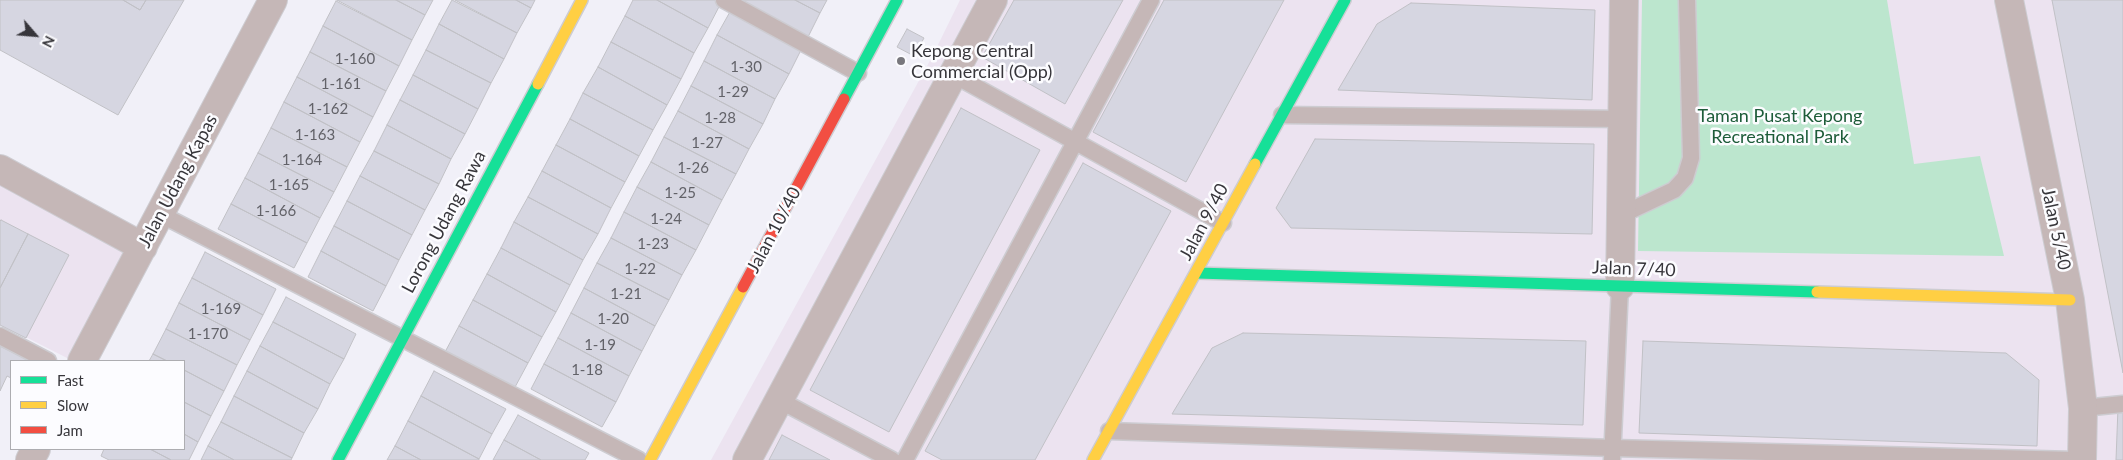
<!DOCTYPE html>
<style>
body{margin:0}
#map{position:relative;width:2123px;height:460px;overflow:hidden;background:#f1f0f8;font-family:Lato,sans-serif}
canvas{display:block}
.legend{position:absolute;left:10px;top:360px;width:175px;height:90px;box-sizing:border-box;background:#fcfcff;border:1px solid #adadb1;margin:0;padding:6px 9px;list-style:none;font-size:15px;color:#37363b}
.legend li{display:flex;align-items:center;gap:10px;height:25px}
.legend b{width:25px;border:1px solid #adadb1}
.north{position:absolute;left:10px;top:10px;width:50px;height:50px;-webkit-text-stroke:4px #fcfcff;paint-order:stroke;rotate:117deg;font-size:14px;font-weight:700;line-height:20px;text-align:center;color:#37363b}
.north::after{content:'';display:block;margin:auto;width:18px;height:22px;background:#37363b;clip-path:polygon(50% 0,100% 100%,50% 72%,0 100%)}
</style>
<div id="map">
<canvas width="2123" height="460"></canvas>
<ul class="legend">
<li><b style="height:6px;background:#16e098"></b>Fast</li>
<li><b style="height:6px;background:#ffcf43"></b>Slow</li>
<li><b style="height:6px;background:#f24e42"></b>Jam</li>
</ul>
<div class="north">N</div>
</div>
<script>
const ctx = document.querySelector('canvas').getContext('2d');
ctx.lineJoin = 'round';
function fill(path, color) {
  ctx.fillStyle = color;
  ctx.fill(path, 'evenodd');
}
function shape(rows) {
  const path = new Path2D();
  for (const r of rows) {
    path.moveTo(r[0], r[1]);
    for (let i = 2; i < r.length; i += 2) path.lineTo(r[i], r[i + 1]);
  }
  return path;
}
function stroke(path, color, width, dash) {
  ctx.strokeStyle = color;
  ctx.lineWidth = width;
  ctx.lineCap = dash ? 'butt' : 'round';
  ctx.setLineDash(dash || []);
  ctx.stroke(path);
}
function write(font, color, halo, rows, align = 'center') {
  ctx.font = font + ' Lato,sans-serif';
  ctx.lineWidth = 5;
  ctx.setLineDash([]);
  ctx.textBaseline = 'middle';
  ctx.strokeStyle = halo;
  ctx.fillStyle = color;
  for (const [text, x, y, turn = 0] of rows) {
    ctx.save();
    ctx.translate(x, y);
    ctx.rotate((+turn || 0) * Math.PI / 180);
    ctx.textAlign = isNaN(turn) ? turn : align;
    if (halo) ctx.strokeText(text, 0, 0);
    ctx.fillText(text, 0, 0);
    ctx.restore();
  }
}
fill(shape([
 [960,0,2123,0,2123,460,711,460,933,55],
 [0,179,132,251,73,361,0,324]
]), '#ece3f0');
fill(shape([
 [1642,0,1887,0,1914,164,1980,156,2004,256,1638,251]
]), '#bce6ce');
const building = shape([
 [0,0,123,0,140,10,146,0,184,0,118,115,0,50,0,0],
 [123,0,146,0,140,10,123,0],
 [337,0,396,0,425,15,412,40,337,0],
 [396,0,433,0,425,15,396,0],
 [452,0,517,33,504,59,439,24,452,0],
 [455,0,516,0,531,8,517,33,455,0],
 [516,0,535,0,531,8,516,0],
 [633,0,657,0,708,28,694,53,625,16,633,0],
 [657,0,720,0,722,1,708,28,657,0],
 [734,0,795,0,820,13,807,39,734,0],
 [795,0,827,0,820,13,795,0],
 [1014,0,1123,0,1065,104,982,57,1014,0],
 [1164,0,1284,0,1186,182,1093,132,1164,0],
 [2052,0,2123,0,2123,373,2052,0],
 [336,1,412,40,399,66,323,26,336,1],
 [1411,3,1595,10,1592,100,1338,90,1377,24,1411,3],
 [731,10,802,48,789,74,717,35,731,10],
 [625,16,694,53,681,79,611,42,625,16],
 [439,24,504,59,491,83,426,50,439,24],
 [323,26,399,66,386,91,310,52,323,26],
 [907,29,924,38,914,56,897,47,907,29],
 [717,35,789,74,775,99,704,61,717,35],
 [611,42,681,79,667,105,598,67,611,42],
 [426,50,491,83,478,109,413,75,426,50],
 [310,52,386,91,373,117,297,77,310,52],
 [704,61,775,99,763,124,691,86,704,61],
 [598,67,667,105,653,130,583,93,598,67],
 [413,75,478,109,465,134,400,100,413,75],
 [297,77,373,117,360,142,284,102,297,77],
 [691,86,763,124,749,149,678,111,691,86],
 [583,93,653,130,639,156,570,119,583,93],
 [400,100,465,134,451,159,387,125,400,100],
 [284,102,360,142,347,167,271,128,284,102],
 [961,108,1040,150,889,432,810,390,961,108],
 [678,111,749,149,736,174,664,137,678,111],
 [570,119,639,156,625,182,556,145,570,119],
 [387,125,451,159,439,184,374,151,387,125],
 [271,128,347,167,334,192,258,153,271,128],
 [664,137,736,174,722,200,651,162,664,137],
 [1315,139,1594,144,1592,234,1291,228,1276,208,1315,139],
 [556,145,625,182,611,208,542,171,556,145],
 [374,151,439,184,425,210,360,176,374,151],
 [258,153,334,192,320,218,245,178,258,153],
 [651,162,722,200,709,225,637,187,651,162],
 [1083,163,1171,211,1035,460,942,460,925,451,1083,163],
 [542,171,611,208,598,234,528,197,542,171],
 [360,176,425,210,412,235,347,201,360,176],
 [245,178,320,218,307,243,231,204,245,178],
 [637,187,709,225,696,250,624,212,637,187],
 [528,197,598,234,583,260,514,222,528,197],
 [347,201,412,235,399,260,334,226,347,201],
 [231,204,307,243,294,268,218,229,231,204],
 [624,212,696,250,682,275,611,238,624,212],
 [1,220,28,234,0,288,0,221,1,220],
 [514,222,583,260,570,285,501,248,514,222],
 [334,226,399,260,386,286,321,251,334,226],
 [28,234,69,255,26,338,0,325,0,288,28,234],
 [611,238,682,275,669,300,597,263,611,238],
 [501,248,570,285,556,312,487,274,501,248],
 [321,251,386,286,373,311,308,277,321,251],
 [205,252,276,289,263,315,192,278,205,252],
 [597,263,669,300,655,326,584,288,597,263],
 [487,274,556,312,542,337,473,300,487,274],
 [192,278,263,315,250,340,179,303,192,278],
 [584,288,655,326,642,351,571,313,584,288],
 [286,297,356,334,344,359,273,322,286,297],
 [473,300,542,337,528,363,459,326,473,300],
 [179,303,250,340,237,365,166,329,179,303],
 [571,313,642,351,629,376,558,338,571,313],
 [273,322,344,359,330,384,260,346,273,322],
 [459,326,528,363,514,389,445,352,459,326],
 [166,329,237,365,224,391,184,370,184,361,167,361,153,354,166,329],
 [1243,333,1586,341,1583,425,1172,414,1212,348,1243,333],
 [558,338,629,376,616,402,544,364,558,338],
 [1643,341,2006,353,2039,380,2037,446,1639,433,1643,341],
 [0,346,30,361,11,361,11,378,7,376,0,391,0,346],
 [260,346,330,384,318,409,247,371,260,346],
 [153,354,167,361,149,361,153,354],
 [544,364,616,402,602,427,531,389,544,364],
 [184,370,224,391,211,416,184,402,184,370],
 [247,371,318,409,304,433,234,396,247,371],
 [434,371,506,409,492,434,421,396,434,371],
 [234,396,304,433,292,458,221,422,234,396],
 [421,396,492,434,479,459,408,421,421,396],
 [184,402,211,416,198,442,184,434,184,402],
 [2118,408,2123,408,2123,460,2116,460,2118,408],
 [518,415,589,453,585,460,541,460,504,440,518,415],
 [408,421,479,459,479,460,421,460,395,446,408,421],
 [221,422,292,458,291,460,234,460,208,446,221,422],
 [184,434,198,442,189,460,171,460,150,449,184,449,184,434],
 [782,435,830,460,769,460,782,435],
 [504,440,541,460,493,460,504,440],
 [208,446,234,460,201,460,208,446],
 [395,446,421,460,387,460,395,446],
 [104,449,150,449,171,460,109,460,101,456,104,449]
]);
fill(building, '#d6d6e1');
stroke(building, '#c1c1c6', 1);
const lane = shape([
 [724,0,858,73],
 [954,75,1223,223],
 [1282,115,1623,119],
 [160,214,639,460],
 [1621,215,1674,190,1685,178,1691,158,1687,0],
 [0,336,48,361],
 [779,400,892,460],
 [2083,408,2123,404],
 [1109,431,1613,448,2074,460],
 [905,460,1151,0],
 [1612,460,1620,286]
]);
const street = shape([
 [2009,0,2070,300,2083,408,2082,460],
 [0,169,143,247],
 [1620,286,1624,0],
 [82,361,273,0],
 [30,460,36,449],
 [747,460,993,0]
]);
const fast = shape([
 [844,99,897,0],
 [1255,164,1345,0],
 [1197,273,1817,292],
 [338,460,538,84]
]);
const slow = shape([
 [538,84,582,0],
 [1817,292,2070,300],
 [650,460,743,287],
 [1093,460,1255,164]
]);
const jam = shape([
 [743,287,844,99]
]);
stroke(lane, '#cdccd1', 19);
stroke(street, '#cdccd1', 30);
stroke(fast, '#cdccd1', 14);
stroke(slow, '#cdccd1', 14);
stroke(jam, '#cdccd1', 14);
stroke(lane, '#c5b7b7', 16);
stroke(street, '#c5b7b7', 28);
stroke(fast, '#16e098', 11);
stroke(slow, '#ffcf43', 11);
stroke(jam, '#f24e42', 11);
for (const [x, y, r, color] of [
 [901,61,5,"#78777d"]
]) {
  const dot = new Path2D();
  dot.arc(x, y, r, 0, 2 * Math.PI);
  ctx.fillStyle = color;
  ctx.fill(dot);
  stroke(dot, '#fcfcff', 2);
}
write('15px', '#626268', null, [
 ["1-160",355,59],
 ["1-30",746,67],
 ["1-161",341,84],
 ["1-29",733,92],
 ["1-162",328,109],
 ["1-28",720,118],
 ["1-163",315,135],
 ["1-27",707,143],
 ["1-164",302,160],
 ["1-26",693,168],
 ["1-165",289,185],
 ["1-25",680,193],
 ["1-166",276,211],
 ["1-24",666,219],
 ["1-23",653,244],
 ["1-22",640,269],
 ["1-21",626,294],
 ["1-169",221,309],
 ["1-20",613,319],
 ["1-170",208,334],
 ["1-19",600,345],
 ["1-18",587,370]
]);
write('18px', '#37363b', '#fcfcff', [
 ["Kepong Central",911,51],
 ["Commercial (Opp)",911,72]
], 'left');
write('18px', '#1d5c39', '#fcfcff', [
 ["Taman Pusat Kepong",1780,116],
 ["Recreational Park",1780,137]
]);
write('18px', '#37363b', '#fcfcff', [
 ["Jalan Udang Kapas",178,181,-62],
 ["Lorong Udang Rawa",444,222,-62],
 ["Jalan 9/40",1204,222,-62],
 ["Jalan 5/40",2056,229,78],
 ["Jalan 10/40",774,230,-62],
 ["Jalan 7/40",1634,269,2]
]);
</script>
